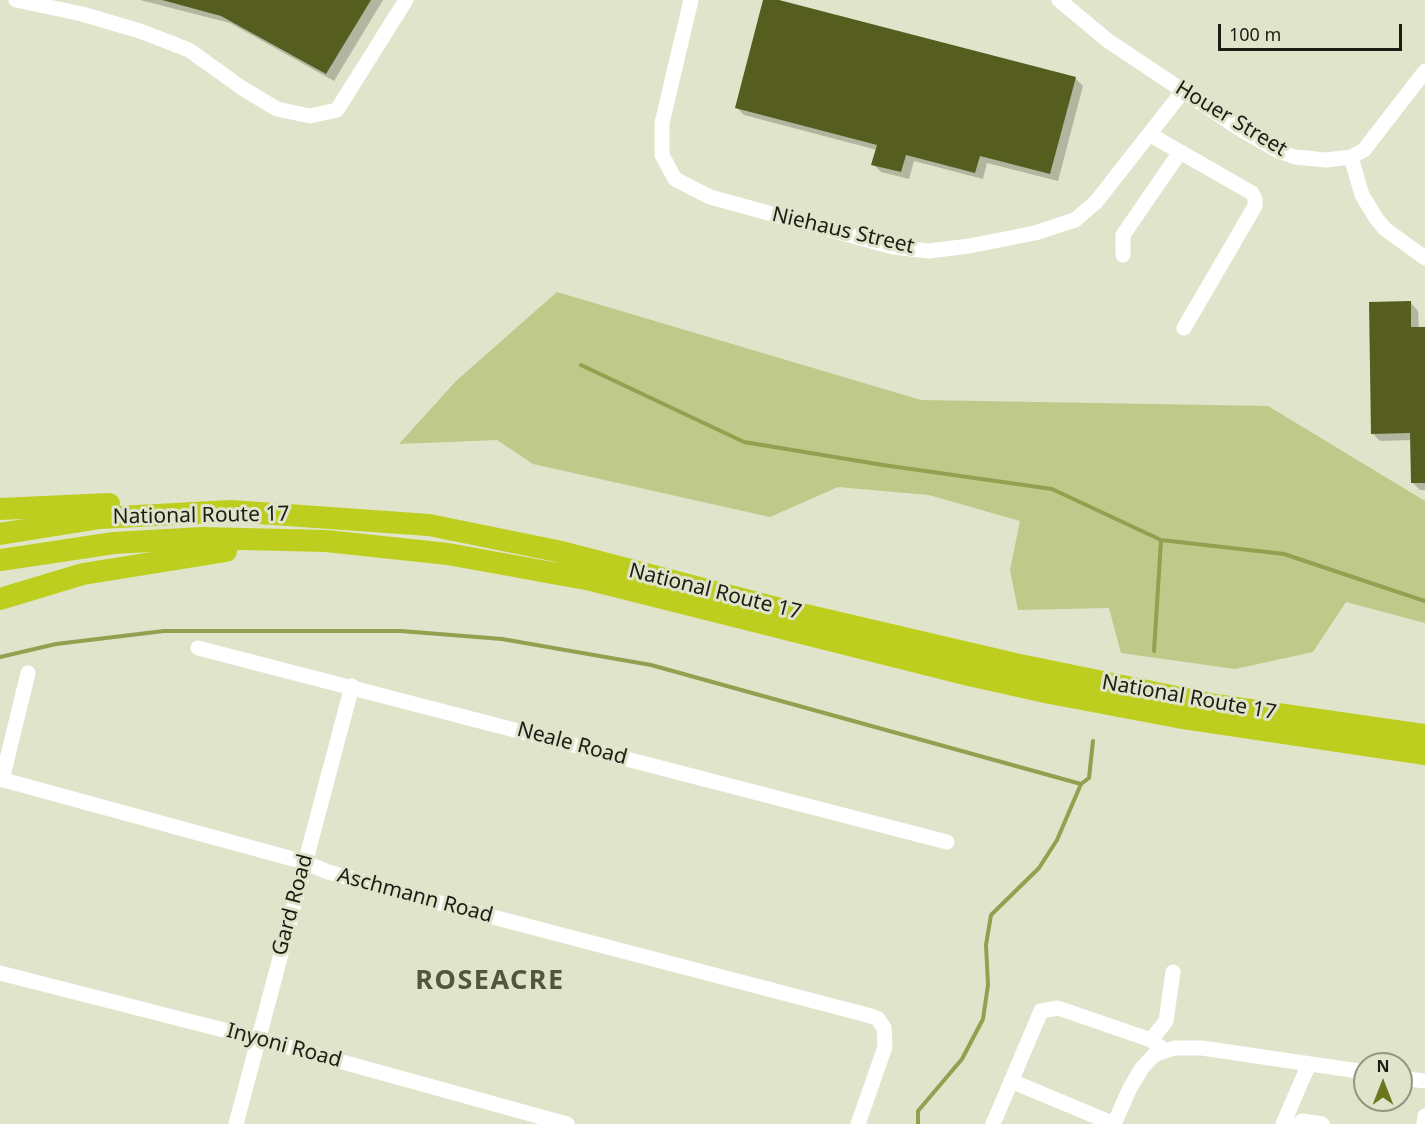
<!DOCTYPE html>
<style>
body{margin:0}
#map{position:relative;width:1425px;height:1124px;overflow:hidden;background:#dfe4ca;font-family:"Noto Sans",sans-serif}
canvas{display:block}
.north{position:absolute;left:1353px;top:1052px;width:60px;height:60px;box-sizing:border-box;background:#dfe4ca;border:2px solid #919582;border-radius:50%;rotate:0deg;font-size:16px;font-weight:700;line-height:24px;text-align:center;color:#1c1e15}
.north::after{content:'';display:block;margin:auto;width:21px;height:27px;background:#6c7620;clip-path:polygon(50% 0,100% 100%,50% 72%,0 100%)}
.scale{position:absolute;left:1218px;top:24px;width:184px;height:27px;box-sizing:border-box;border:3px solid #1c1e15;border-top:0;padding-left:8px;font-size:18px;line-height:21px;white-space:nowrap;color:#1c1e15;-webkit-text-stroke:4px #dfe4ca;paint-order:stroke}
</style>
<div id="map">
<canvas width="1425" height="1124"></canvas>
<div class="north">N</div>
<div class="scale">100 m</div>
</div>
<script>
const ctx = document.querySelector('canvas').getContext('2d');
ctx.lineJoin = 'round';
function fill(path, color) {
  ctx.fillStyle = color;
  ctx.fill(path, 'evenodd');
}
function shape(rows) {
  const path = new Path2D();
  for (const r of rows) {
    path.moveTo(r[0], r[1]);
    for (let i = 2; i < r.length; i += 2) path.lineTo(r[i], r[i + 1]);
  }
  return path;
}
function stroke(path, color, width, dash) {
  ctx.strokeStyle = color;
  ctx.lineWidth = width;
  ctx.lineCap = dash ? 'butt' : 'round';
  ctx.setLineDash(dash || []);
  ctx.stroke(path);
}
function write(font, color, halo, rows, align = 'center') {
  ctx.font = font + ' "Noto Sans",sans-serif';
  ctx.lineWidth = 6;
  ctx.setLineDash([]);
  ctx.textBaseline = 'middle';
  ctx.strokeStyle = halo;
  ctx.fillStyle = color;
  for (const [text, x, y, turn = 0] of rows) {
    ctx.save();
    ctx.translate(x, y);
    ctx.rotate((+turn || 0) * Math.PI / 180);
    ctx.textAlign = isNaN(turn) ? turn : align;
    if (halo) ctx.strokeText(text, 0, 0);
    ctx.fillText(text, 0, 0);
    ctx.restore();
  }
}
fill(shape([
 [557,292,921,400,1268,406,1425,501,1425,623,1346,602,1313,652,1235,669,1121,653,1109,608,1018,610,1010,570,1020,521,929,495,838,487,770,517,533,464,497,440,399,444,456,381]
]), '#bfc989');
fill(shape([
 [140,0,383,0,334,81,230,23],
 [764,0,1075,78,1083,86,1058,181,987,163,983,179,914,161,909,179,881,172,873,164,877,150,744,115,736,107],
 [1411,303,1418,311,1419,329,1425,328,1425,490,1420,490,1412,482,1412,440,1380,441,1372,433]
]), '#0003');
stroke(shape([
 [581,365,744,442,883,465,1052,489,1161,540,1284,554,1425,601],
 [1154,651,1161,541],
 [0,657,56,644,164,631,401,631,502,639,651,665,1081,784],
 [918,1124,918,1111,962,1059,983,1019,988,985,986,945,991,915,1039,868,1057,840,1081,784,1089,778,1093,741]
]), '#949f4f', 4);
fill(shape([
 [162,0,371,0,326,74,221,16],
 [763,0,779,0,1076,77,1050,174,980,156,975,173,906,155,901,172,871,165,877,145,735,108],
 [1411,301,1411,327,1425,327,1425,483,1411,483,1410,433,1371,434,1369,302]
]), '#555d1f');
stroke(shape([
 [16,0,82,14,140,31,189,50,242,88,277,109,310,116,337,110,406,0],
 [691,0,662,123,662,155,675,179,710,197,893,247,929,251,969,246,1035,233,1075,220,1096,202,1183,91],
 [1059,0,1107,40,1237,127,1278,151,1295,157,1326,160,1351,157,1364,150,1425,71],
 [1149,134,1252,193,1255,199,1255,206,1184,328],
 [1351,157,1362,195,1376,218,1385,229,1425,258],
 [1123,255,1123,235,1180,152],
 [198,648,947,842],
 [0,779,304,862,328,872,409,895,871,1016,878,1019,884,1028,885,1047,858,1124],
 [2,780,28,673],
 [0,973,259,1039,567,1124],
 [1151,1040,1166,1021,1173,972],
 [1401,1078,1425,1081],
 [1011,1081,1114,1124],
 [236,1124,352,686],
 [993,1124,1041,1011,1058,1008,1151,1040,1164,1050],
 [1114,1124,1130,1088,1142,1068,1154,1055,1174,1048,1202,1048,1365,1072],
 [1283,1124,1309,1064],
 [1298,1124,1302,1121,1322,1124],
 [1424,1124,1425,1116]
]), '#fff', 15);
stroke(shape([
 [0,509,109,504],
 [0,534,100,518,231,511,429,525,557,551,784,610,1015,664,1215,705,1425,735],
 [0,560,114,543,202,538,326,541,448,554,591,580,969,675,1050,693,1177,717,1425,754],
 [0,599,83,574,226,551]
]), '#bdce1e', 22);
write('21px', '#1c1e15', '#dfe4ca', [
 ["Houer Street",1231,119,31],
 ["Niehaus Street",843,231,13],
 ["National Route 17",201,516,-1],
 ["National Route 17",715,592,14],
 ["National Route 17",1189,698,10],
 ["Neale Road",572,744,15],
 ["Aschmann Road",415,896,15],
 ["Gard Road",293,905,-75],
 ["Inyoni Road",284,1046,15]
]);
ctx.letterSpacing = '1.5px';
write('bold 27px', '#52563f', '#dfe4ca', [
 ["ROSEACRE",490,981]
]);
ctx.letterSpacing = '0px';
</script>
